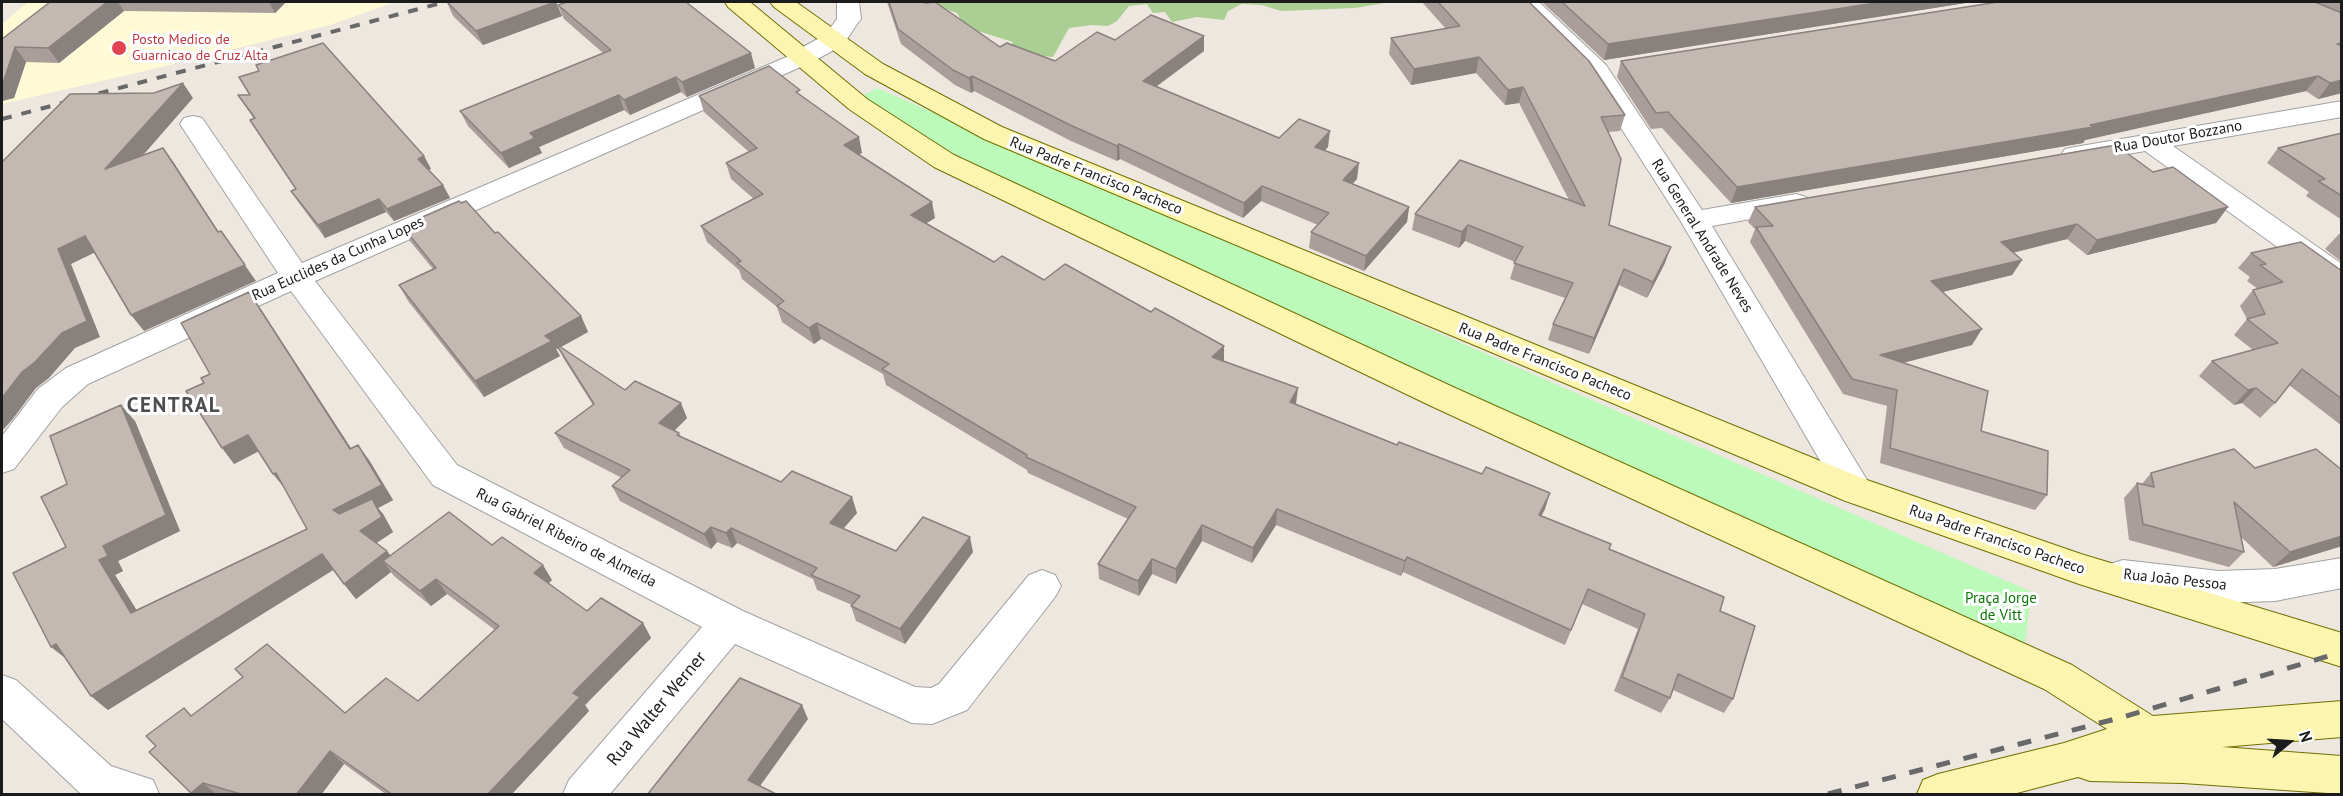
<!DOCTYPE html>
<meta charset="utf-8">
<style>
body{margin:0}
#map{position:relative;width:2343px;height:796px;overflow:hidden;background:#ede7df;font-family:"PT Sans",sans-serif}
canvas{display:block}
.frame{position:absolute;inset:0;border:3px solid #1b1b1b;pointer-events:none}
.north{position:absolute;left:2259px;top:712px;width:60px;height:60px;-webkit-text-stroke:4px #fff;paint-order:stroke;rotate:72deg;font-size:16px;font-weight:700;line-height:24px;text-align:center;color:#1b1b1b}
.north::after{content:'';display:block;margin:auto;width:21px;height:27px;background:#1b1b1b;clip-path:polygon(50% 0,100% 100%,50% 72%,0 100%)}
</style>
<div id="map">
<canvas width="2343" height="796"></canvas>
<div class="frame"></div>
<div class="north">N</div>
</div>
<script>
const ctx = document.querySelector('canvas').getContext('2d');
ctx.lineJoin = 'round';
function fill(path, color) {
  ctx.fillStyle = color;
  ctx.fill(path, 'evenodd');
}
function shape(rows) {
  const path = new Path2D();
  for (const r of rows) {
    path.moveTo(r[0], r[1]);
    for (let i = 2; i < r.length; i += 2) path.lineTo(r[i], r[i + 1]);
  }
  return path;
}
function stroke(path, color, width, dash) {
  ctx.strokeStyle = color;
  ctx.lineWidth = width;
  ctx.lineCap = dash ? 'butt' : 'round';
  ctx.setLineDash(dash || []);
  ctx.stroke(path);
}
function write(font, color, halo, rows, align = 'center') {
  ctx.font = font + ' "PT Sans",sans-serif';
  ctx.lineWidth = 6;
  ctx.setLineDash([]);
  ctx.textBaseline = 'middle';
  ctx.strokeStyle = halo;
  ctx.fillStyle = color;
  for (const [text, x, y, turn = 0] of rows) {
    ctx.save();
    ctx.translate(x, y);
    ctx.rotate((+turn || 0) * Math.PI / 180);
    ctx.textAlign = isNaN(turn) ? turn : align;
    if (halo) ctx.strokeText(text, 0, 0);
    ctx.fillText(text, 0, 0);
    ctx.restore();
  }
}
fill(shape([
 [28,2,395,2,330,25,145,71,2,104,2,24]
]), '#fffad6');
fill(shape([
 [932,2,1390,2,1355,8,1281,11,1262,5,1242,4,1228,11,1224,20,1197,17,1172,22,1165,12,1153,13,1147,4,1129,6,1117,21,1108,26,1092,25,1069,28,1053,57,1028,55,1011,48,1013,42,965,27,957,13,933,5]
]), '#abce93');
fill(shape([
 [877,88,2032,592,2024,649,937,149,859,98]
]), '#bcfab9');
const minor = shape([
 [1514,2,1539,2,1606,65,1702,210,1796,194,1806,197,1810,203,1806,209,1712,226,1867,480,1873,490,1867,500,1855,504,1843,500,1680,220,1587,75,1514,2],
 [803,50,812,52,815,57,812,62,315,281,457,465,743,611,915,687,931,688,939,684,1029,575,1042,570,1055,575,1061,586,1055,597,967,710,932,724,912,723,735,644,610,794,563,794,569,780,702,627,433,485,291,291,88,384,62,407,14,469,2,473,2,436,38,389,66,368,278,273,180,124,184,118,193,116,202,118,302,263,803,50],
 [2342,101,2342,117,2173,146,2342,264,2342,289,2331,286,2145,151,2075,163,2065,161,2061,155,2065,149,2075,147,2342,101],
 [2,675,16,680,111,766,153,780,159,794,81,794,2,719,2,675]
]);
const tertiary = shape([
 [837,2,859,2,861,19,857,24,843,45,812,62,803,64,794,62,791,57,794,52,825,35,837,19,837,2],
 [2342,558,2342,588,2275,601,2219,603,2123,590,2110,586,2104,575,2110,564,2123,560,2219,571,2275,569,2342,558]
]);
const secondary = shape([
 [725,2,750,2,867,99,954,155,1453,387,2072,665,2153,716,2342,701,2342,737,2222,747,2342,756,2342,794,2183,783,2090,781,2078,777,2013,794,1917,794,1923,780,1938,774,2064,743,2107,729,2044,689,1429,405,934,167,849,109,728,7,725,2],
 [770,2,796,2,883,64,1002,127,1867,480,2081,554,2342,633,2342,667,2079,584,1843,500,984,139,865,74,774,7,770,2]
]);
stroke(minor, '#a2a2a2', 2);
stroke(tertiary, '#a2a2a2', 2);
stroke(secondary, '#727002', 2);
fill(minor, '#fff');
fill(tertiary, '#fff');
fill(secondary, '#fbf5b0');
stroke(shape([
 [2,119,445,2]
]), '#696969', 4, [10, 10]);
stroke(shape([
 [1828,794,2123,717,2342,652]
]), '#696969', 5, [14, 14]);
fill(shape([
 [50,2,286,2,275,13,124,11,59,63,26,62,14,98,2,101,2,39],
 [447,2,556,2,562,16,483,45,453,16],
 [887,2,924,2,925,3,1000,47,1055,61,1115,40,1204,36,1204,51,1156,87,1279,138,1328,147,1325,150,1357,179,1352,184,1409,207,1407,222,1364,271,1309,248,1311,232,1318,225,1261,201,1243,218,1120,159,1117,161,1071,141,974,91,971,93,955,85,901,44],
 [1422,2,1529,2,1625,115,1620,131,1608,132,1609,225,1665,263,1647,298,1619,285,1589,354,1548,340,1553,324,1565,298,1510,279,1515,262,1465,241,1459,248,1412,230,1415,214,1569,200,1519,103,1505,105,1476,73,1411,85,1389,54,1391,38,1446,29],
 [1542,2,1972,2,1604,60],
 [2317,2,2342,2,2342,93,2318,99,2306,91,2085,140,2083,143,1731,203,1662,128,1651,129,1617,77,1621,61,2337,11],
 [558,5,755,68,687,97,681,92,630,115,624,110,539,147,542,153,509,168,468,126,460,111,603,53,564,19],
 [238,95,424,156,431,169,428,170,443,185,450,198,394,221,386,212,325,238,299,203,291,191,296,189,254,119],
 [801,95,862,153,859,154,935,218,926,223,994,262,1044,280,1224,362,1296,404,1545,509,1541,516,1609,549,1720,611,1733,699,1724,713,1673,690,1670,698,1661,713,1614,691,1638,629,1582,604,1565,645,1403,572,1401,576,1276,525,1252,563,1202,541,1176,584,1152,574,1139,596,1099,579,1098,564,1128,519,1028,473,1027,470,886,385,883,374,821,339,814,344,782,322,777,307,742,279,739,270,707,242,701,226,754,199,731,179,726,163,749,152,704,112,699,96],
 [2342,133,2342,220,2306,196,2309,192,2267,163,2278,148],
 [2153,172,2228,207,2216,223,2087,255,2067,239,2013,253,2022,260,2012,275,1942,292,1972,345,1903,363,1981,431,2047,495,2035,510,1880,463,1887,406,1843,394,1750,242,1755,229,1748,222,1755,207],
 [402,226,495,233,581,316,588,332,561,347,625,390,687,418,674,431,679,433,681,437,781,482,857,513,843,529,896,551,973,552,905,644,856,621,851,606,852,605,817,590,813,579,737,543,732,548,717,542,711,549,620,501,612,486,622,478,564,448,555,433,593,405,564,359,559,348,556,349,560,356,484,397,408,301,399,285,433,269,410,241],
 [2342,233,2342,262,2325,249,2339,234],
 [2251,253,2342,271,2342,426,2289,385,2275,403,2260,418,2242,403,2234,405,2199,376,2212,361,2253,350,2234,335,2247,319,2240,306,2253,290,2258,289,2247,281,2250,277,2238,268],
 [260,308,351,448,369,460,393,500,378,508,383,514,393,532,376,543,390,556,492,545,552,580,548,584,587,611,643,623,651,638,585,705,589,711,511,795,387,795,344,764,321,795,193,795,149,752,192,716,345,713,418,701,495,630,447,594,431,606,394,576,391,572,356,599,344,584,333,569,108,710,91,696,66,547,67,484,135,421,180,531,118,561,123,571,115,575,136,610,307,529,285,489,259,451,234,464,204,383],
 [2234,449,2342,546,2273,567,2241,537,2244,552,2229,567,2129,540,2124,498,2137,483,2142,484,2151,473]
]), '#a99e9a');
fill(shape([
 [107,2,118,2,124,11,59,63,48,48],
 [269,2,286,2,275,13],
 [556,2,562,16,483,45,476,31],
 [1882,2,1972,2,1604,60,1608,44],
 [1204,36,1204,51,1143,96,1143,81],
 [15,47,26,62,14,98,2,101,2,83],
 [751,53,755,68,687,97,682,82],
 [1479,57,1476,73,1411,85,1414,69],
 [972,76,974,91,971,93,969,78],
 [2318,76,2306,91,2085,140,2083,143,1731,203,1737,187,2090,125],
 [676,77,681,92,630,115,624,100],
 [2342,80,2342,93,2318,99,2330,83],
 [183,83,193,98,117,185,105,169],
 [1523,87,1519,103,1505,105,1508,90],
 [619,95,624,110,539,147,542,153,509,168,501,153,530,133],
 [1330,131,1328,147,1313,162,1315,147],
 [859,137,862,153,847,160,844,145],
 [1119,144,1120,159,1117,161,1117,146],
 [163,148,174,163,229,248,218,232],
 [424,156,431,169,424,171,418,159],
 [1359,163,1357,179,1341,196,1343,180],
 [443,185,450,198,394,221,387,209],
 [1262,186,1261,201,1243,218,1244,203],
 [379,199,386,212,325,238,318,225],
 [932,202,935,218,914,231,911,215],
 [1409,207,1407,222,1364,271,1366,256],
 [2228,207,2216,223,2087,255,2097,240],
 [2077,224,2067,239,1991,258,2001,242],
 [1468,225,1465,241,1459,248,1462,232],
 [221,231,256,281,144,331,131,315],
 [85,236,98,251,71,264,100,337,75,348,49,378,36,388,12,420,2,431,2,398,58,249],
 [1671,247,1665,263,1647,298,1653,282],
 [2022,260,2012,275,1922,297,1931,281],
 [1624,269,1619,285,1589,354,1594,338],
 [249,292,260,308,361,464,350,449],
 [581,316,588,332,559,348,556,344,559,348,556,349,560,356,484,397,475,381,545,336],
 [817,323,821,339,814,344,809,328],
 [1982,329,1972,345,1871,371,1880,355],
 [1224,346,1224,362,1212,357],
 [1298,388,1296,404,1290,402],
 [2256,388,2242,403,2234,405,2248,390],
 [681,403,687,418,666,439,659,423],
 [121,405,135,421,180,531,118,561,123,571,115,575,147,627,131,613,99,560],
 [248,435,261,450,234,464,222,448],
 [358,445,369,460,393,500,378,508,383,514,393,532,372,546,333,510],
 [276,473,286,490,273,474],
 [1550,493,1545,509,1534,530,1539,515],
 [852,497,857,513,835,538,830,523],
 [1277,509,1276,525,1252,563,1253,548],
 [1202,525,1202,541,1176,584,1176,569],
 [711,527,717,542,711,549,704,534],
 [731,528,737,543,732,548,726,533],
 [2342,536,2342,546,2273,567,2290,552],
 [970,537,973,552,905,644,900,629],
 [387,551,399,566,383,561,391,572,356,599,344,584],
 [322,554,335,569,108,710,91,696],
 [1407,557,1403,572,1401,576,1405,561],
 [1152,559,1152,574,1139,596,1138,581],
 [543,565,552,580,543,588,534,573],
 [436,579,447,594,431,606,420,591],
 [643,623,651,638,585,705,589,711,511,795,487,795,573,693],
 [56,644,69,661,51,647],
 [802,705,808,719,755,793,748,780],
 [330,751,344,764,321,795,296,795],
 [203,783,217,795,193,795,191,793]
]), '#89817d');
const building = shape([
 [50,2,107,2,48,48,15,47,3,83,2,83,2,39,50,2],
 [447,2,555,2,476,31,447,2],
 [567,2,686,2,751,53,682,82,676,77,624,100,619,95,530,133,535,138,501,153,460,111,611,50,558,5,567,2],
 [889,2,924,2,925,3,935,2,1000,47,1007,43,1055,61,1097,32,1115,40,1151,15,1204,36,1143,81,1279,138,1299,119,1330,131,1315,147,1359,163,1343,180,1409,207,1366,256,1311,232,1329,213,1262,186,1244,203,1119,144,1117,146,1070,125,972,76,969,78,953,70,898,29,889,2],
 [1438,2,1529,2,1589,61,1625,115,1601,117,1621,159,1609,225,1671,247,1653,282,1624,269,1594,338,1553,324,1573,283,1514,263,1523,247,1468,225,1462,232,1415,214,1460,160,1585,206,1523,87,1508,90,1479,57,1414,69,1391,38,1460,26,1438,2],
 [1562,2,1882,2,1608,44,1562,2],
 [1998,2,2315,2,2342,13,2342,43,2337,44,2342,46,2342,80,2330,83,2318,76,2090,125,2093,127,1737,187,1668,112,1656,113,1621,61,1998,2],
 [323,43,424,156,418,159,443,185,387,209,379,199,318,225,291,191,296,189,250,120,255,118,238,95,250,95,239,77,259,71,256,65,323,43],
 [769,66,800,90,796,92,859,137,844,145,932,202,911,215,994,262,1002,256,1044,280,1065,264,1151,312,1155,308,1224,346,1212,357,1298,388,1290,402,1397,445,1399,442,1482,474,1486,467,1550,493,1539,515,1611,544,1609,549,1724,597,1720,611,1755,626,1733,699,1678,674,1670,698,1622,677,1645,614,1588,589,1571,630,1407,557,1405,561,1277,509,1253,548,1202,525,1176,569,1152,559,1138,581,1098,564,1136,507,1026,457,1027,455,882,369,889,364,817,323,809,328,777,306,784,301,737,263,741,261,701,226,763,194,726,163,757,148,699,96,769,66],
 [183,83,105,169,163,148,218,232,221,231,245,265,131,315,85,236,58,249,87,321,62,333,35,362,22,372,2,398,2,162,70,94,154,93,183,83],
 [2342,133,2342,196,2318,181,2325,179,2278,148,2342,133],
 [2116,145,2153,172,2173,167,2228,207,2097,240,2077,224,2001,242,2022,260,1931,281,1982,329,1880,355,1988,391,1981,431,2048,451,2047,495,1890,448,1897,390,1852,379,1756,227,1773,226,1755,207,2116,145],
 [459,201,461,203,466,201,495,233,498,232,581,316,545,336,552,341,475,381,399,285,436,268,402,226,459,201],
 [2301,242,2342,271,2342,399,2302,369,2275,403,2256,388,2248,390,2212,361,2278,343,2247,319,2265,314,2253,290,2283,282,2260,265,2266,264,2251,253,2301,242],
 [249,292,350,449,358,445,382,485,333,510,339,514,372,499,382,517,360,531,387,551,344,584,322,554,91,696,56,644,51,647,13,573,66,547,41,497,67,484,50,436,121,405,166,515,103,546,108,556,99,560,131,613,307,529,276,473,273,474,248,435,222,448,186,391,204,383,201,378,210,374,181,323,249,292],
 [556,344,625,390,635,381,681,403,659,423,679,433,677,435,781,482,792,471,852,497,830,523,896,551,923,517,970,537,900,629,851,606,860,596,811,575,817,568,731,528,726,533,711,527,704,534,612,486,630,470,555,433,594,404,556,344],
 [2234,449,2255,468,2316,449,2342,470,2342,536,2290,552,2234,502,2244,552,2143,524,2137,483,2154,487,2151,473,2234,449],
 [449,512,492,545,502,537,543,565,534,573,587,611,601,598,643,623,573,693,580,697,487,795,393,795,330,751,296,795,244,795,203,783,191,793,149,752,156,746,146,736,184,708,191,716,243,677,235,669,267,644,345,713,386,678,418,701,499,626,436,579,420,591,383,561,449,512],
 [740,678,802,705,748,780,778,795,647,795,740,678]
]);
fill(building, '#c4b8b3');
stroke(building, '#89817d', 1.5);
for (const [x, y, r, color] of [
 [119,48,8,"#e0444e"]
]) {
  const dot = new Path2D();
  dot.arc(x, y, r, 0, 2 * Math.PI);
  ctx.fillStyle = color;
  ctx.fill(dot);
  stroke(dot, '#fff', 2);
}
write('14px', '#be3a42', '#fff', [
 ["Posto Medico de",132,40],
 ["Guarnicao de Cruz Alta",132,56]
], 'left');
write('15px', '#1b1b1b', '#fff', [
 ["Rua Doutor Bozzano",2178,137,-10],
 ["Rua Padre Francisco Pacheco",1096,176,22],
 ["Rua General Andrade Neves",1702,236,58],
 ["Rua Euclides da Cunha Lopes",338,259,-24],
 ["Rua Padre Francisco Pacheco",1545,362,22],
 ["Rua Gabriel Ribeiro de Almeida",566,538,27],
 ["Rua Padre Francisco Pacheco",1997,540,19],
 ["Rua João Pessoa",2175,580,6]
]);
write('15px', '#0d7908', '#fff', [
 ["Praça Jorge",2001,599],
 ["de Vitt",2001,616]
]);
write('18px', '#1b1b1b', '#fff', [
 ["Rua Walter Werner",657,709,-50]
]);
ctx.letterSpacing = '1.5px';
write('bold 21px', '#4e4e4e', '#fff', [
 ["CENTRAL",174,406]
]);
ctx.letterSpacing = '0px';
</script>
